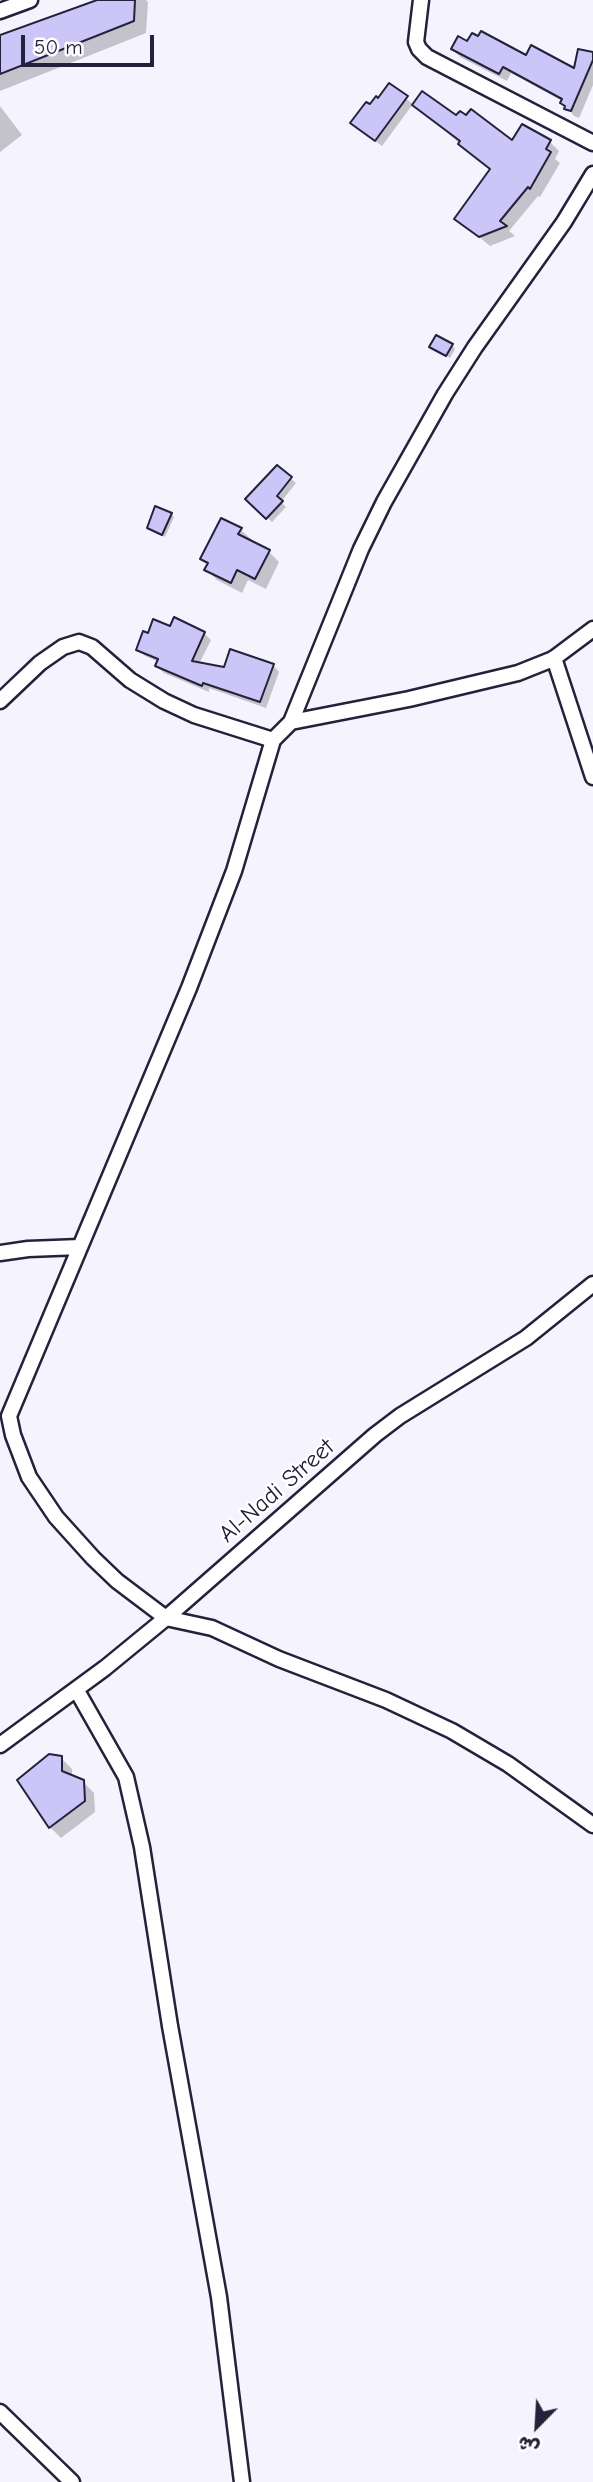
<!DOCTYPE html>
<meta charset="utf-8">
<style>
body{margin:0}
#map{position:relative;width:593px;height:2482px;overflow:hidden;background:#f5f3fd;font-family:"Comic Neue","Playpen Sans Arabic",sans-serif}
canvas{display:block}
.north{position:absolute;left:502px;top:2391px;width:70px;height:70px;-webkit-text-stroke:5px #fff;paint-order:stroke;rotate:204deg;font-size:19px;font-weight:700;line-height:28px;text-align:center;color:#22223b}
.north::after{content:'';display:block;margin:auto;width:24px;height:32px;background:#22223b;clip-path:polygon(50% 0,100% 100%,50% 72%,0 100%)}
.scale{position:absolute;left:21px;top:35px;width:133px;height:32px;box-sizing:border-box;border:4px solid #22223b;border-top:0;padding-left:9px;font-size:21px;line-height:24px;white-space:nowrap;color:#22223b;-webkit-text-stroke:5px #fff;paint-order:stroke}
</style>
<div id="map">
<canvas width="593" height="2482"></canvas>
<div class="north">ش</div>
<div class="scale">50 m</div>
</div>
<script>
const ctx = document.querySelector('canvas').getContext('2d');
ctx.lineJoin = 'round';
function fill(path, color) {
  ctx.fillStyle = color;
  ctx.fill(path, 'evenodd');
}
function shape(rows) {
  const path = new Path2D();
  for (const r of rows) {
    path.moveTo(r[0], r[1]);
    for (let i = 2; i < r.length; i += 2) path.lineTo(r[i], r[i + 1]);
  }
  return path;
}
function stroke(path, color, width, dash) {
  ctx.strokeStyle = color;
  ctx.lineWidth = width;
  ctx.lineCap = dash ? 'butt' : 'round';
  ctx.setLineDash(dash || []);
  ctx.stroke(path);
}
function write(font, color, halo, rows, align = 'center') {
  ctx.font = font + ' "Comic Neue",sans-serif';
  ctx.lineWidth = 5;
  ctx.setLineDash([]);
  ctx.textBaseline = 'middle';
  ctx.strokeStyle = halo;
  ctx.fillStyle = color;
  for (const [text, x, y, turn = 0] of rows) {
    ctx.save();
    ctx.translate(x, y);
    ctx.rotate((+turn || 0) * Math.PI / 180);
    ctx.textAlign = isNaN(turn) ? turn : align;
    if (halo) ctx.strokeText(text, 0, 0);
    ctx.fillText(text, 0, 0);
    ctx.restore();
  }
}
fill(shape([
 [103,0,146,0,148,2,146,33,0,91,0,37],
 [468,43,575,71,593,54,593,85,579,118,574,116,562,101,511,73,507,81,460,57,453,49],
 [389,85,414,105,456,118,513,143,550,142,559,151,555,159,560,163,540,197,538,196,509,231,515,236,490,246,456,218,491,170,413,104,382,146,359,129,370,107,378,100],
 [0,106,22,135,0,152],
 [452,345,455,349,450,358,431,347],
 [277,467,296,483,281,502,286,507,272,522,247,499],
 [171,514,174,517,165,537,149,528],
 [221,520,241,530,252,540,250,542,269,552,279,562,266,589,248,580,242,593,217,580,206,569,209,565,202,559],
 [171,628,204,633,211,640,199,664,225,669,273,665,279,672,266,708,209,688,209,692,164,673,157,666,159,662,145,656,138,649,149,635],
 [61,1758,72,1769,72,1777,83,1782,94,1793,95,1812,61,1838,50,1827,20,1780]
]), '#0003');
const building = shape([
 [97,0,135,0,134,21,0,74,0,35,97,0],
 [481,31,526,55,531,45,574,68,578,49,593,52,593,60,571,111,564,109,565,106,560,103,562,99,503,67,499,74,451,49,458,36,467,41,472,33,478,36,481,31],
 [389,83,408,96,375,141,350,123,366,102,370,104,376,96,378,98,389,83],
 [422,91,456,115,460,111,466,115,471,109,512,140,522,124,551,140,546,149,551,152,530,189,528,187,500,221,507,226,479,237,454,219,490,169,458,144,460,141,412,105,422,91],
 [436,335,453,344,446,356,429,347,436,335],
 [277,465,292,477,277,496,283,501,266,519,245,499,277,465],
 [155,506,172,513,162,535,147,528,155,506],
 [221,518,242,528,238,534,270,550,255,579,237,570,231,583,204,570,208,563,200,559,221,518],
 [174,617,205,632,192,661,224,667,230,649,274,664,260,702,203,683,202,686,155,666,158,659,136,650,143,631,148,633,153,619,170,626,174,617],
 [49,1754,62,1756,62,1771,84,1780,85,1801,49,1828,17,1780,49,1754]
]);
fill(building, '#ccc5f7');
stroke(building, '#22223b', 2);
const street = shape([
 [421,0,416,42,419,49,427,57,593,143],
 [0,11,30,0],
 [593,174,564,222,475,347,445,394,384,502,361,549,291,722,273,740,234,871,189,988,9,1416,13,1435,29,1477,56,1517,93,1558,117,1581,166,1618,212,1628,279,1659,386,1700,452,1731,508,1764,593,1825],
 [554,658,593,777],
 [0,701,40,663,63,647,79,642,92,647,130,680,164,701,194,715,273,740],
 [291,722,409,699,518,673,553,659,593,629],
 [0,1253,28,1249,80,1247],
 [76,1689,126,1777,142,1847,170,2026,219,2297,242,2482],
 [0,1745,105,1668,166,1618,375,1435,400,1416,526,1338,593,1284],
 [0,2412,72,2482]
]);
stroke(street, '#22223b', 19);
stroke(street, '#fff', 14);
write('24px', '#22223b', '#fff', [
 ["Al-Nadi Street",277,1491,-41]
]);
</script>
